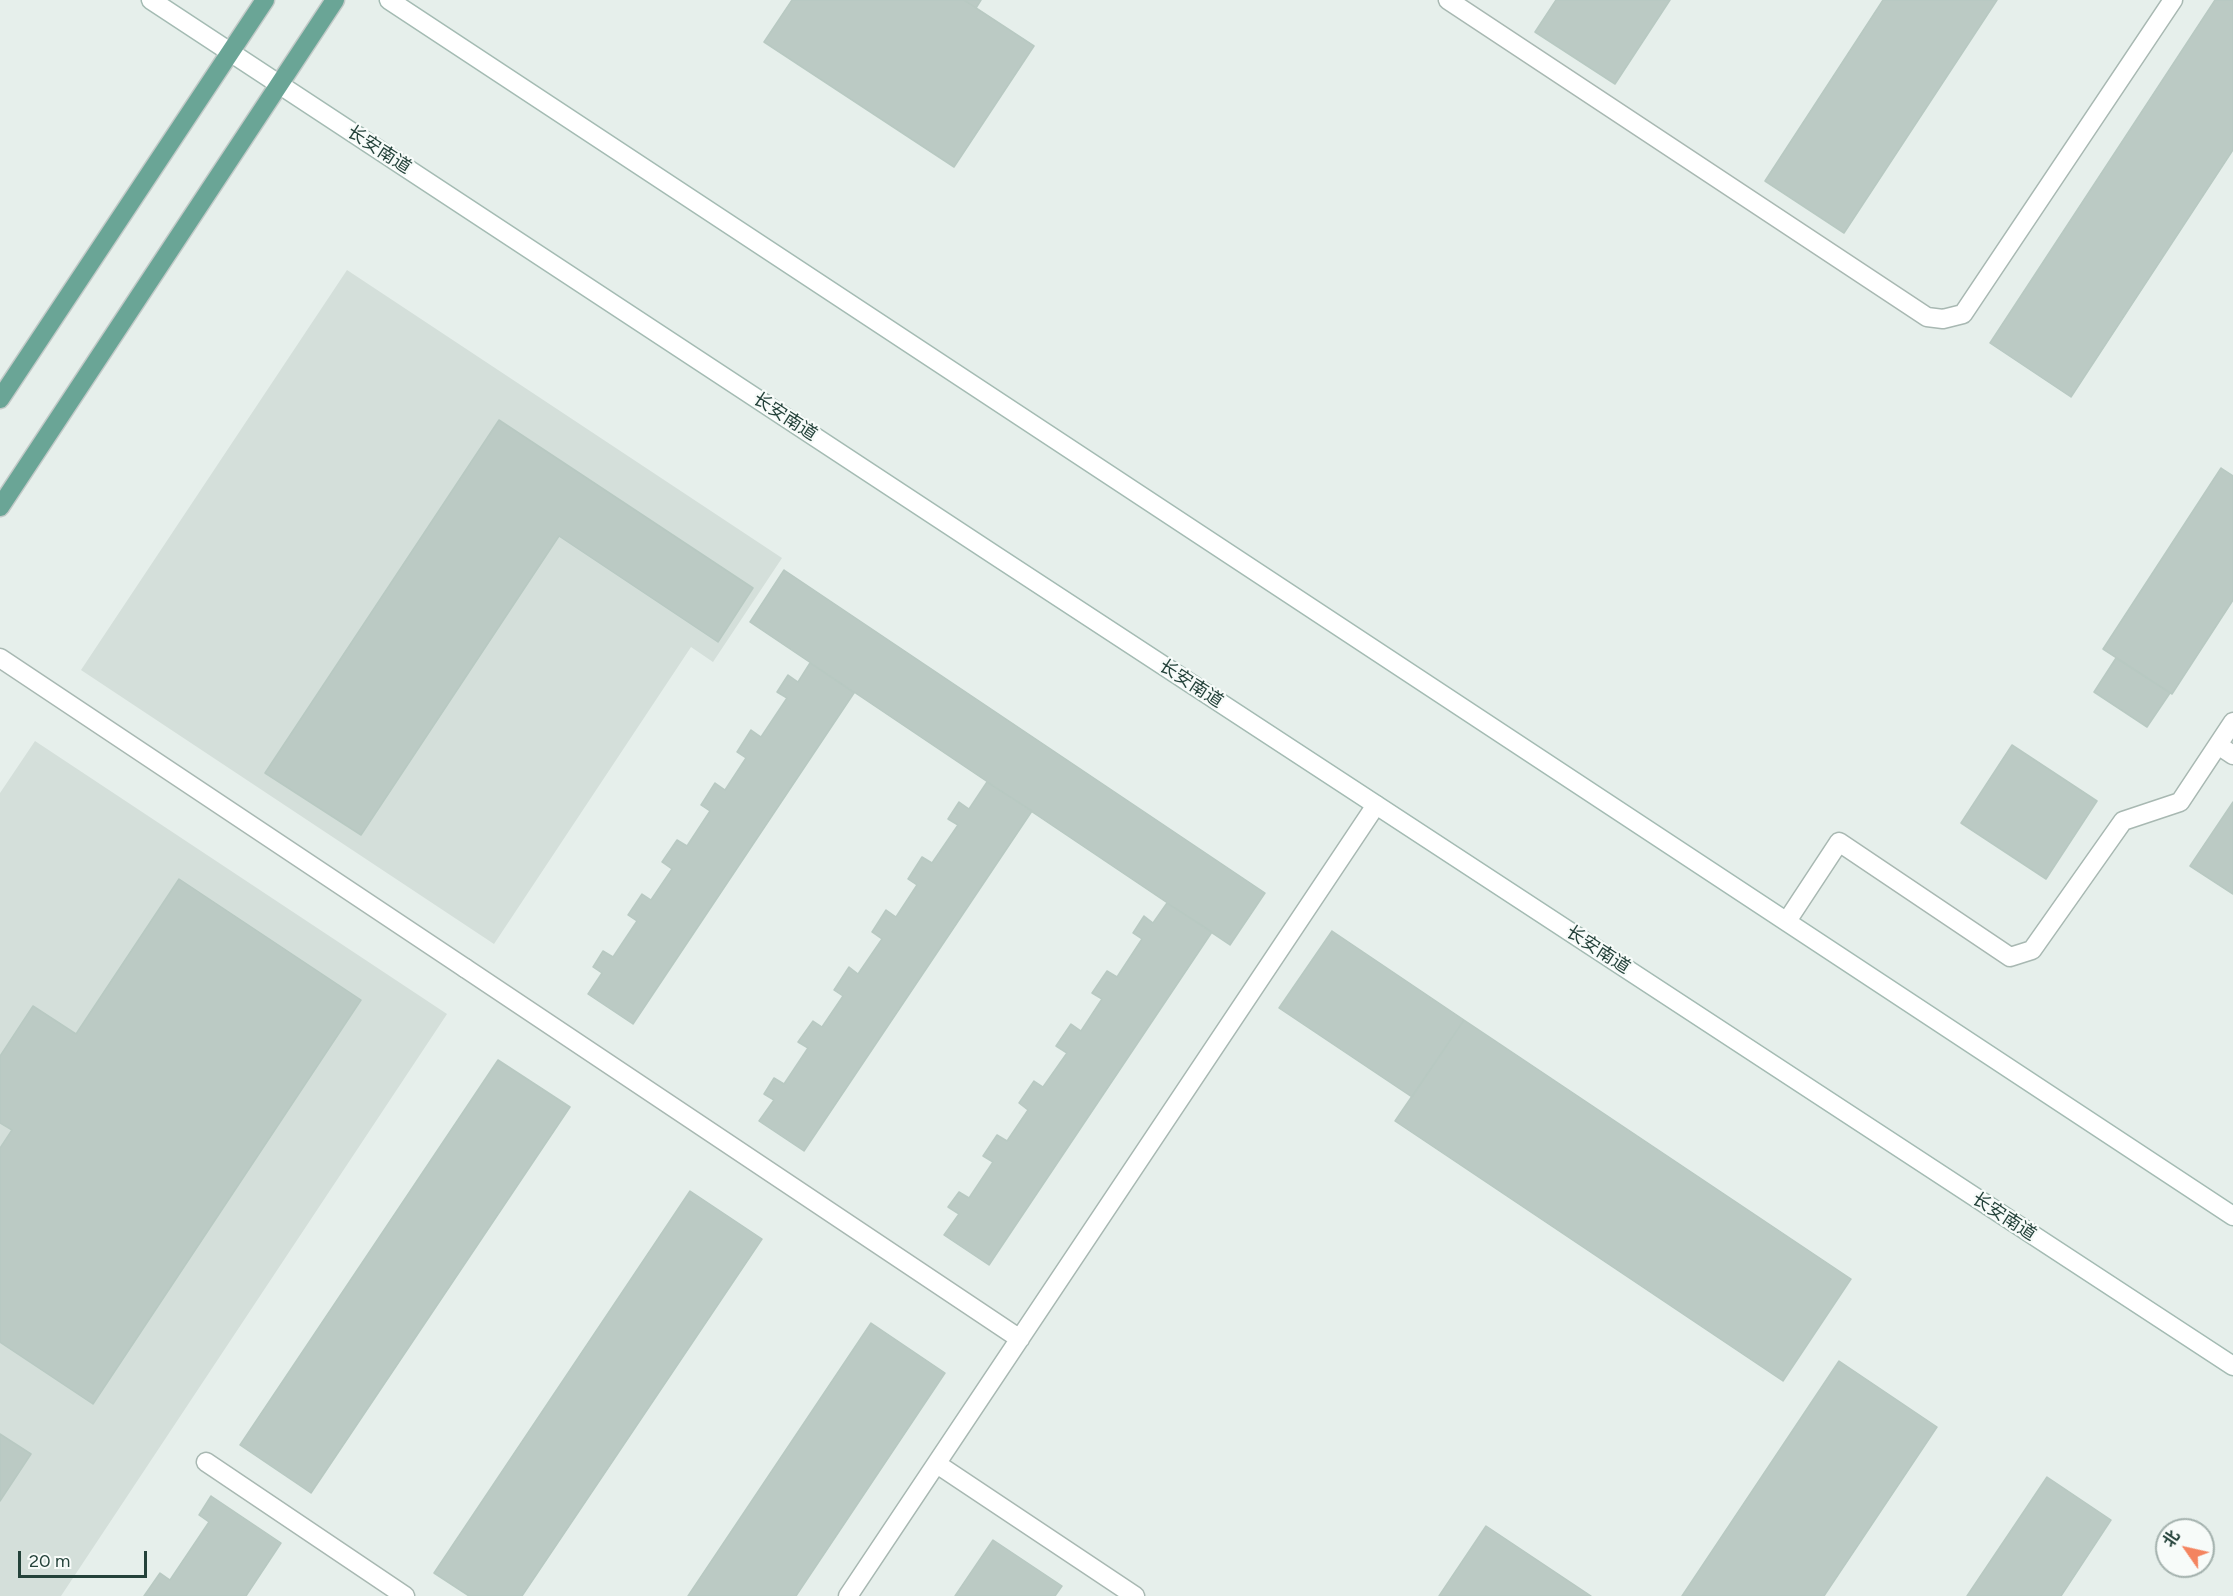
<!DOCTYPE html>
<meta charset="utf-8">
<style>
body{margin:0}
#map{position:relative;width:2233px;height:1596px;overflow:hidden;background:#e6efeb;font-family:Figtree,"Noto Sans SC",sans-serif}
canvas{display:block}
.north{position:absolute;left:2155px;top:1518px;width:60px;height:60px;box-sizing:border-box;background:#f7fbf9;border:2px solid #a3b1ad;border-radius:50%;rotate:304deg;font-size:16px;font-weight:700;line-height:24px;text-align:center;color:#24423a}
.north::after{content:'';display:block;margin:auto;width:21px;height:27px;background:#f4845f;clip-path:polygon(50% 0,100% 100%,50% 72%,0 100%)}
.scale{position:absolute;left:18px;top:1551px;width:129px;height:27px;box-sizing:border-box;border:3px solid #24423a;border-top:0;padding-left:8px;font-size:18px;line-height:21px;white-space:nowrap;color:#24423a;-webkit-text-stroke:4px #f7fbf9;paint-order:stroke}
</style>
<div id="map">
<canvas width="2233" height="1596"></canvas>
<div class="north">北</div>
<div class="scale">20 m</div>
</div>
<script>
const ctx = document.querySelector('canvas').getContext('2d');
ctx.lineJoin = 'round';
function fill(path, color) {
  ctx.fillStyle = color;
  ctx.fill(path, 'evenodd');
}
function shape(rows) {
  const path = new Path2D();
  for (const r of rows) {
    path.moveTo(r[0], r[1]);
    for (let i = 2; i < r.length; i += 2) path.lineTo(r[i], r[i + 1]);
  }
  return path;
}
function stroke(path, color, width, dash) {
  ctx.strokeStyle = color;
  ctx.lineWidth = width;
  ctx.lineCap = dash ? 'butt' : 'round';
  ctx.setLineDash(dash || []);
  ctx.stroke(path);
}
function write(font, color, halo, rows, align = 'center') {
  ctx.font = font + ' Figtree,"Noto Sans SC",sans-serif';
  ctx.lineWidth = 4.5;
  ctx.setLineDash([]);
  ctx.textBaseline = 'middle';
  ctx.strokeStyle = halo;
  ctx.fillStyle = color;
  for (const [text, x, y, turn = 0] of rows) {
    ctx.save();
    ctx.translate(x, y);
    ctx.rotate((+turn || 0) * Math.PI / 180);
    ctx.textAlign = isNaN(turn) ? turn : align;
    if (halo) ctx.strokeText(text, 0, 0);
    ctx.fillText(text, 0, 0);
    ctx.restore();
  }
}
fill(shape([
 [347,270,782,558,713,662,691,647,494,944,81,670],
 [35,741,447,1014,61,1596,0,1596,0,793]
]), '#d4dfda');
const building = shape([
 [792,0,964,0,1034,46,954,167,764,42,792,0],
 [964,0,981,0,976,8,964,0],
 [1556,0,1670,0,1615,84,1535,32,1556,0],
 [1883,0,1997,0,1844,233,1765,181,1883,0],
 [2215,0,2233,0,2233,150,2071,397,1990,343,2215,0],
 [499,420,753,588,718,642,559,536,361,835,265,773,499,420],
 [2221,468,2233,476,2233,600,2172,694,2103,649,2221,468],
 [784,570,1265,893,1230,945,750,622,784,570],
 [2116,658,2170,693,2147,727,2094,692,2116,658],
 [810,663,854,693,633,1024,588,994,602,973,593,967,603,951,613,957,637,921,628,915,642,894,651,900,672,869,662,862,677,840,687,846,710,811,701,805,715,783,725,790,746,758,737,752,751,730,761,737,787,698,777,692,788,675,798,682,810,663],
 [2012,745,2097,801,2046,879,1961,823,2012,745],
 [987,782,1032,811,804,1151,759,1121,774,1100,764,1094,774,1078,784,1084,808,1048,798,1042,813,1021,822,1027,843,996,834,990,849,967,858,974,882,939,872,932,886,910,896,917,917,885,908,879,922,857,932,863,958,825,948,819,959,802,969,809,987,782],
 [2233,802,2233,894,2190,866,2233,802],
 [179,879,361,1000,93,1404,0,1342,0,1148,12,1130,0,1123,0,1056,33,1006,76,1034,179,879],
 [1167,903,1212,932,989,1265,944,1235,959,1214,948,1207,959,1192,969,1198,993,1162,983,1156,997,1135,1007,1141,1028,1110,1019,1103,1034,1081,1043,1087,1067,1053,1056,1046,1071,1024,1081,1031,1102,999,1092,993,1107,971,1117,977,1142,939,1133,933,1144,916,1153,923,1167,903],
 [1332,931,1464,1020,1412,1097,1279,1008,1332,931],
 [1464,1020,1851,1279,1783,1381,1395,1121,1464,1020],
 [498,1060,570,1107,311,1493,240,1445,498,1060],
 [690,1191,762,1239,522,1596,469,1596,434,1573,690,1191],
 [871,1323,945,1373,796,1596,688,1596,871,1323],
 [1839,1361,1937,1427,1824,1596,1682,1596,1839,1361],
 [0,1434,31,1454,0,1501,0,1434],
 [2047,1477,2111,1520,2061,1596,1967,1596,2047,1477],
 [211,1496,281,1543,246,1596,144,1596,160,1573,170,1580,209,1522,199,1515,211,1496],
 [1486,1526,1591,1596,1439,1596,1486,1526],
 [993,1540,1062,1586,1055,1596,955,1596,993,1540]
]);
fill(building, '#bbcac4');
stroke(building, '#b8c9c2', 1.5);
const service = shape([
 [1448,0,1927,317,1943,319,1963,314,2173,0],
 [2218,745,2233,755],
 [1787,921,1839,842,2010,957,2032,950,2123,821,2180,802,2233,722],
 [465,968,1020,1339],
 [206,1462,405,1596],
 [937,1464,1135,1596],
 [848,1596,1376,805]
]);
const minor = shape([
 [0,658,465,968]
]);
const secondary = shape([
 [151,0,996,556,2233,1366],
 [389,0,2233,1216]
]);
const primary = shape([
 [0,399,265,0],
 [0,507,335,0]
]);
stroke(service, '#a8b8b2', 21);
stroke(minor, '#a8b8b2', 21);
stroke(secondary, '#a4bbb3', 21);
stroke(primary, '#c2cac8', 21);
stroke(service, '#fff', 18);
stroke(minor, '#fff', 18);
stroke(secondary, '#fff', 18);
stroke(primary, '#6aa596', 18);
write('18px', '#24423a', '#f7fbf9', [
 ["长安南道",379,150,33],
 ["长安南道",785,417,33],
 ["长安南道",1191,684,33],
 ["长安南道",1598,950,33],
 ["长安南道",2004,1217,33]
]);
</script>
